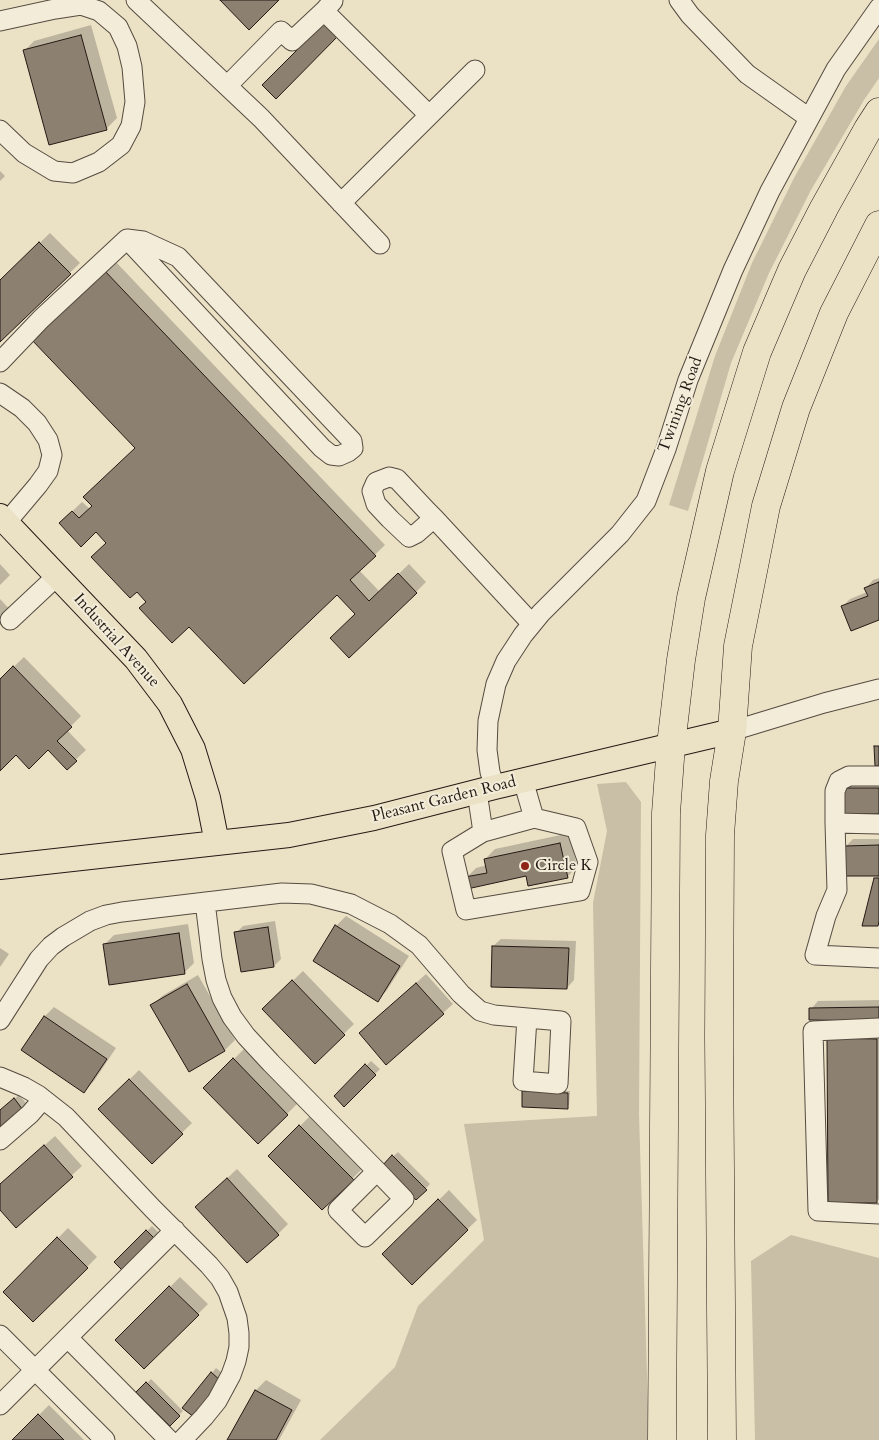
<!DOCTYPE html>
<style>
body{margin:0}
canvas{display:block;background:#ebe1c5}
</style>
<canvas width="879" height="1440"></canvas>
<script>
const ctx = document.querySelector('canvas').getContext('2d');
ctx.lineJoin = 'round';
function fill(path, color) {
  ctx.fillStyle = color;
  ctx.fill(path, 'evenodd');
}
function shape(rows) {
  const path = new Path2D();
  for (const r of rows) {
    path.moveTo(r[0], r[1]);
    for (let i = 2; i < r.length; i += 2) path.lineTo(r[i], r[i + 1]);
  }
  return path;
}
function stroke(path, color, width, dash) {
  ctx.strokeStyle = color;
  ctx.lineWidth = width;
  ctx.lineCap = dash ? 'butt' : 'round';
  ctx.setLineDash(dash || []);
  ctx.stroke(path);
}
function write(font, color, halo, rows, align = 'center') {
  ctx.font = font + ' Cardo,serif';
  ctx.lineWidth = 4;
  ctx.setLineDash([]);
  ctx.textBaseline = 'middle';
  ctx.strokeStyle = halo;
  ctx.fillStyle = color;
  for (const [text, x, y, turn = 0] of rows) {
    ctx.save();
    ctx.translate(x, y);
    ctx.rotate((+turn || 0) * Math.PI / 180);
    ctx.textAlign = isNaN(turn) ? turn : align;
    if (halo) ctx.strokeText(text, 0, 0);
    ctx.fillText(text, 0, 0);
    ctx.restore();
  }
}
fill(shape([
 [879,39,879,78,864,100,811,190,769,273,731,363,688,511,669,505,715,356,752,263,794,178,846,86],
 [626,782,641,802,639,1114,649,1440,320,1440,395,1367,418,1306,484,1240,464,1124,597,1116,593,903,607,831,597,784],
 [791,1235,879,1258,879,1440,755,1440,751,1261]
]), '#c9bfa7');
fill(shape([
 [91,25,117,118,107,128,50,144,24,51,34,41],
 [0,171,5,176,0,181],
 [50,233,80,263,0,340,0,281],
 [114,260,385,545,359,570,380,592,409,564,426,582,416,592,357,614,338,593,189,625,148,601,108,542,97,531,60,523,82,502,90,509,136,447,32,338],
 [0,564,10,575,0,585],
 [879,578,879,618,843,606,850,599,867,592,866,588,873,580],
 [0,599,13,613,0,625],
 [24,657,81,716,67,730,86,750,67,768,48,748,16,754,0,770,0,680],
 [851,781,879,782,879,813,843,789],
 [570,833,577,867,567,877,527,875,466,878,476,868,487,865,485,859,495,849],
 [853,839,879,839,879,923,877,924,875,878,879,875,846,846],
 [346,916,409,956,387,990,378,1000,336,926],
 [275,921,281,959,274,966,236,933,243,926],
 [188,924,194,963,184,973,104,945,114,935],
 [501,939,576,941,574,980,567,988,493,946],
 [0,948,9,954,0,967],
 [303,971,354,1024,315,1062,263,1009],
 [426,974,453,1004,443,1013,360,1033],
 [198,975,235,1040,225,1050,152,1006,162,996],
 [879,1000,879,1019,811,1009,818,1001],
 [54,1007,116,1048,94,1081,84,1091,44,1017],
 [838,1028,879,1029,879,1199,877,1201],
 [244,1049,297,1104,258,1143,205,1088],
 [371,1061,380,1069,344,1105,335,1096],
 [139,1070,192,1123,152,1162,100,1109],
 [526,1090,570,1091,569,1105,567,1107,524,1092],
 [19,1095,27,1104,0,1127,0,1110],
 [310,1116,362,1169,322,1209,270,1156],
 [55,1136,82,1166,16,1226,0,1208,0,1185],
 [398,1152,430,1184,416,1199,383,1166],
 [237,1169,288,1224,278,1234,207,1197],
 [449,1190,477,1220,412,1283,384,1254],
 [152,1226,160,1234,116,1262],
 [68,1228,97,1257,33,1321,4,1292],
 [180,1277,208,1304,144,1368,117,1340],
 [216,1368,226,1376,184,1408],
 [151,1379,183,1411,170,1424,138,1392],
 [266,1380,301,1400,279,1440,228,1440,256,1390],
 [49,1405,84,1440,14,1440]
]), '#0003');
const building = shape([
 [220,0,279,0,249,30,220,0],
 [326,21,340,34,276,99,262,85,326,21],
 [81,35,107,130,49,145,23,50,81,35],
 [39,242,71,274,0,342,0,280,39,242],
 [103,269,376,556,350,580,369,601,398,573,417,593,349,658,330,638,355,614,337,595,244,684,189,627,172,643,139,608,146,602,137,592,130,598,91,557,106,543,96,532,81,547,59,523,72,511,79,518,92,506,83,497,135,448,30,338,103,269],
 [879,582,879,620,851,631,841,606,868,596,864,588,879,582],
 [13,666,72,727,57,741,77,761,67,770,48,750,29,769,16,755,0,771,0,679,13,666],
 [874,746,879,746,879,766,875,766,874,746],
 [842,788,879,788,879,814,842,814,842,788],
 [560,843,568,878,528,886,526,876,467,889,465,877,487,873,484,859,560,843],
 [879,845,879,876,845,876,845,846,879,845],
 [874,878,879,878,879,921,878,926,862,926,874,878],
 [335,925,400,966,378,1002,313,961,335,925],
 [268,927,274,967,241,972,234,932,268,927],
 [179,933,185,974,109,985,103,944,179,933],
 [492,946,569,948,567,989,491,987,492,946],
 [292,980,345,1035,315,1064,262,1009,292,980],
 [416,983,444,1014,386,1065,359,1033,416,983],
 [187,984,225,1051,189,1072,150,1005,187,984],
 [879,1007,879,1021,809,1020,809,1008,879,1007],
 [44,1016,107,1059,84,1093,21,1050,44,1016],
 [827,1038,877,1039,877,1203,828,1203,827,1038],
 [233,1058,288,1115,258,1144,203,1088,233,1058],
 [365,1064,376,1075,344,1107,334,1096,365,1064],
 [129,1079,183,1134,152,1164,98,1109,129,1079],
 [522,1091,568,1093,568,1109,522,1107,522,1091],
 [14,1098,23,1110,0,1129,0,1110,14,1098],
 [299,1125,354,1180,322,1210,268,1156,299,1125],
 [44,1145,73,1177,16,1228,0,1210,0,1184,44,1145],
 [392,1155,427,1190,416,1200,382,1166,392,1155],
 [227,1178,279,1235,247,1263,195,1207,227,1178],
 [438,1199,468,1230,412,1285,382,1254,438,1199],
 [146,1230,156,1240,124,1272,114,1262,146,1230],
 [57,1237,88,1268,33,1322,3,1292,57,1237],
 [169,1286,199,1315,144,1369,115,1340,169,1286],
 [211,1372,222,1382,194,1417,182,1408,211,1372],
 [146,1382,180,1416,170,1426,136,1392,146,1382],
 [255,1390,292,1410,276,1440,227,1440,255,1390],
 [38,1414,64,1440,12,1440,38,1414]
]);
fill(building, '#8c8170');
stroke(building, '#251914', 1);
const minor = shape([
 [136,0,261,118,380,244],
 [332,0,333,1,324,11,429,115],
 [679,0,690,15,747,74,809,118],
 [0,21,55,9,81,5,99,11,118,27,127,46,132,67,135,102,131,126,121,145,99,162,73,173,54,171,24,153,0,130],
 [227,86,281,31,292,41,324,11],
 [341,203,475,70],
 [127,239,143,241,178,257,352,441,353,448,348,452,339,456,331,455,322,448,127,239],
 [0,362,41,319,127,239],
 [0,393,22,408,37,423,48,440,52,455,48,471,38,485,6,523],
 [434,518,417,533,409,537,390,519,376,504,372,491,376,482,389,477,397,479,427,511,434,518,532,624],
 [10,620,57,576],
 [732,731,824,703,879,689],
 [495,787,490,772,487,750,488,721,496,684,506,661,523,635,541,613,620,534,646,501,666,449,688,380,733,270,770,191,836,69,879,8],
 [477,792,483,832,452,851,466,910,580,891,588,862,576,828,534,818,523,780],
 [835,823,835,791,839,781,849,776,879,776],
 [879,824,835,823,837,890,826,916,815,955,879,958],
 [483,832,534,818],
 [205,902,212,959,216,980,222,998,232,1017,246,1036,271,1063,377,1171,404,1199,365,1237,338,1210,377,1171],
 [0,1020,39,959,51,946,63,937,90,921,106,915,122,912,282,893,311,894,351,904,390,924,419,945,461,994,480,1011,494,1015,561,1021,558,1084,523,1081,527,1018],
 [879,1028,813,1031,818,1211,879,1214],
 [0,1077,24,1087,38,1095,66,1117,153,1209,209,1265,220,1278,228,1292,237,1318,239,1333,239,1347,236,1361,231,1375,217,1401,204,1417,182,1440],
 [0,1140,30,1114,43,1099],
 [0,1335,105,1440],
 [68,1338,169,1440],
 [0,1405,175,1230]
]);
const major = shape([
 [0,516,136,659,170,704,193,749,208,798,217,843],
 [0,867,289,835,374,818,495,787,732,731]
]);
const highway = shape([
 [662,1440,666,813,671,745,681,660,691,598,720,471,757,352,792,270,824,208,868,129,879,112],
 [722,1440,719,1037,720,835,724,781,732,731,738,646,766,506,796,408,834,313,879,225]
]);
stroke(minor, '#564b40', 21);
stroke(major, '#251914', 26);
stroke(highway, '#251914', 29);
stroke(minor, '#f2ecd9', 19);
stroke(major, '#ebe1c5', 24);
stroke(highway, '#ebe1c5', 28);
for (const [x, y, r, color] of [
 [525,866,5,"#8f2418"]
]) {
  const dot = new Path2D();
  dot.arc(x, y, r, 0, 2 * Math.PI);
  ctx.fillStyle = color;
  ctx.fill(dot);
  stroke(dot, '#f2ecd9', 2);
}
write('16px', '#251914', '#f2ecd9', [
 ["Twining Road",681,405,-70],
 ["Industrial Avenue",116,641,48],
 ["Pleasant Garden Road",444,800,-14]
]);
write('16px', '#251914', '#f2ecd9', [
 ["Circle K",535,866]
], 'left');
</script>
